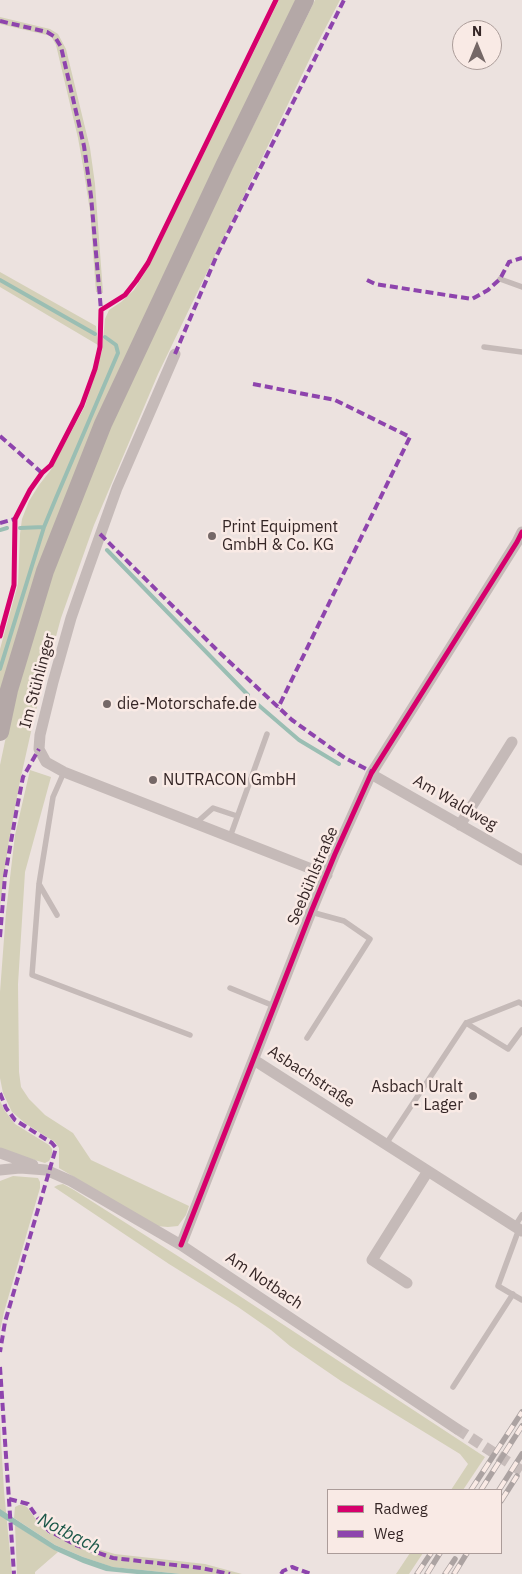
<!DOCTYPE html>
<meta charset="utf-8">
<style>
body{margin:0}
#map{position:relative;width:522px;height:1574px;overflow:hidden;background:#ece2df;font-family:"IBM Plex Sans",sans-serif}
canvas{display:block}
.legend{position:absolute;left:327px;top:1489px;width:175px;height:65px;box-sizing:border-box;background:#f9eae5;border:1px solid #ab9c99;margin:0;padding:6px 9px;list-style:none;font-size:15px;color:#352626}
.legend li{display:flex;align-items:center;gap:10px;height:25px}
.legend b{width:25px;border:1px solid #ab9c99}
.north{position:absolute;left:452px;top:20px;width:50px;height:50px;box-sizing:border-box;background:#f9eae5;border:1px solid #ab9c99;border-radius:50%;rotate:0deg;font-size:14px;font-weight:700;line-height:20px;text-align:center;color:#352626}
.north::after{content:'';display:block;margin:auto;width:18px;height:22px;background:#756867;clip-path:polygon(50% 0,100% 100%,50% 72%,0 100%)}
</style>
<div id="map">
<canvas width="522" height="1574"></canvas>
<ul class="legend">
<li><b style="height:6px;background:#d6006c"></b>Radweg</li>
<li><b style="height:6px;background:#8e44ad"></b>Weg</li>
</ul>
<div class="north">N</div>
</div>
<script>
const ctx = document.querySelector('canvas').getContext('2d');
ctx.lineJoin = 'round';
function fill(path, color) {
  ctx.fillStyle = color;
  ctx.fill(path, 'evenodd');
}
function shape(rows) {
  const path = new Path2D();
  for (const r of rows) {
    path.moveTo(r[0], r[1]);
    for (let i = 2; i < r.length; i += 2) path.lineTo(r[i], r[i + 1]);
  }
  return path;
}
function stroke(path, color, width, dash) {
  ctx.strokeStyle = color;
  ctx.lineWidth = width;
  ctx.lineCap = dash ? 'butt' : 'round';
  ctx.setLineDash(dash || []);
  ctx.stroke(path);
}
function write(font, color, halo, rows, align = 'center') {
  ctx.font = font + ' "IBM Plex Sans",sans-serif';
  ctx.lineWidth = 5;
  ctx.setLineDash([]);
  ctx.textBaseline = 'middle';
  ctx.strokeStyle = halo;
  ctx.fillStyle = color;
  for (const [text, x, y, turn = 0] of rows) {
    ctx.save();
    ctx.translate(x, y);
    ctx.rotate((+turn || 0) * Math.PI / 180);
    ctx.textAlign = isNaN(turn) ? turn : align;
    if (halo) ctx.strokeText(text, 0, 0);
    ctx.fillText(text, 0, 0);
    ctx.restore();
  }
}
fill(shape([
 [279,0,297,0,128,351,0,700,0,649,18,584,20,534,22,519,29,501,39,485,50,471,85,406,102,351,105,319,109,310,121,302,134,290,149,266],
 [315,0,340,0,315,48,158,374,94,525,61,618,35,714,20,781,9,840,0,906,0,765,8,727,26,659,50,581,124,393,182,271],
 [0,17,50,29,58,34,66,49,90,148,95,184,103,293,96,292,90,211,83,166,78,138,56,45,51,36,0,24],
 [0,272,96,326,98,345,0,287],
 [30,770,51,777,25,872,18,984,19,1072,21,1087,29,1099,45,1115,73,1133,91,1160,189,1206,186,1215,178,1226,168,1227,156,1226,59,1168,59,1148,55,1142,26,1124,12,1112,3,1093,0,1078,0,992,6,912,15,835],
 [0,1101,5,1111,15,1124,49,1145,52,1149,52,1155,49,1161,45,1163,0,1150],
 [13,1176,38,1178,40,1182,40,1188,4,1312,0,1331,0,1181],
 [63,1184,74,1190,203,1272,485,1457,463,1490,451,1490,468,1464,460,1454,341,1381,290,1346,271,1330,238,1307,169,1264,54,1187,58,1185],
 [0,1423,4,1491,12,1574,0,1574],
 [19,1505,23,1505,27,1507,40,1525,49,1534,53,1531,77,1543,115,1554,205,1564,242,1574,181,1574,112,1567,83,1557,55,1545,14,1518,15,1507],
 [15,1525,58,1552,35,1572,35,1574,17,1574],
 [410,1553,423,1553,409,1574,396,1574]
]), '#d4d0b8');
fill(shape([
 [0,1509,55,1545,83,1557,113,1567,181,1574,137,1574,106,1571,83,1563,54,1550,0,1516]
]), '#9abeb3');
stroke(shape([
 [0,280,95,334],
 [20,528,44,527],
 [0,530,7,528],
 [107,550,248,695],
 [0,669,44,527,56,498,118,353,116,345,105,337],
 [256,703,299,740,339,764]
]), '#9abeb3', 4);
stroke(shape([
 [457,1429,522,1471]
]), '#c7bcba', 11, [11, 5.5]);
stroke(shape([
 [500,279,522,287],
 [484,347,522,352],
 [64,772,53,797,39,884,32,975,190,1035],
 [195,824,213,808,237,816],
 [230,837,267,734],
 [39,884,57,915],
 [230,988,274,1006],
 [466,1023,508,1049,522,1030],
 [307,1038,370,939,344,921,311,912],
 [386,1144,466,1023,519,1002,522,1004],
 [515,1226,522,1215],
 [519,1229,498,1286,522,1300],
 [453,1387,513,1294]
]), '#c5bab8', 5.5);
stroke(shape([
 [175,354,117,488,87,572,71,618,53,682,40,735,39,749,46,762,64,772,327,875],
 [371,774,522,860],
 [460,825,512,742],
 [254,1060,522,1231],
 [0,1153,33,1165],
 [0,1170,20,1168,46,1170,71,1181,181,1245,457,1429],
 [181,1245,311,912,335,854,371,774,517,542,522,532],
 [407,1283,372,1260,428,1171]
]), '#c5bab8', 11);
stroke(shape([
 [0,732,9,690,45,571,103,424,224,166,305,0]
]), '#b4a8a7', 18);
const rail = shape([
 [471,1490,522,1412],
 [481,1490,522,1426],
 [499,1490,522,1454],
 [501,1501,517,1476],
 [417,1574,431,1553],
 [427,1574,440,1553],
 [445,1574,455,1559],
 [454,1574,467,1553]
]);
stroke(rail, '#aca3a2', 5.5);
stroke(rail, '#f9eae5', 4, [11]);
stroke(shape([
 [0,21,47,32,55,37,61,47,84,146,91,196,101,310],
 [367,280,375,284,472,299,488,290,500,279,509,262,522,258],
 [175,354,217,255,344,0],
 [253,384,335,400,410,437,278,708],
 [0,436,42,473],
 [0,523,15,519],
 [100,534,219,652,292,720,345,758,372,772],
 [0,937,5,876,16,813,23,777,39,749],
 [0,1093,6,1108,15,1120,52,1143,56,1148,5,1322,0,1352],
 [0,1367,14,1574],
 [9,1499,28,1504,40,1521,49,1531,76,1545,113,1558,201,1568,230,1574],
 [281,1574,283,1571,292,1567,311,1574]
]), '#8e44ad', 4, [8, 4]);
stroke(shape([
 [0,636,14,585,15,519,30,490,42,473,51,465,82,405,95,369,100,347,101,310,125,295,136,281,148,263,276,0],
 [181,1245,311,912,335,854,371,774,517,542,522,532]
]), '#d6006c', 5);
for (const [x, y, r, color] of [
 [212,536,5,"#756867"],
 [107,704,5,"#756867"],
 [153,780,5,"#756867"],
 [473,1096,5,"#756867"]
]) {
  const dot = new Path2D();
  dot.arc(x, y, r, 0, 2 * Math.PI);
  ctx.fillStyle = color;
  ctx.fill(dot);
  stroke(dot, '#f9eae5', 2);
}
write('16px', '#352626', '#f9eae5', [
 ["Print Equipment",222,527],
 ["GmbH & Co. KG",222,545],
 ["die-Motorschafe.de",117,704],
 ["NUTRACON GmbH",163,780],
 ["Asbach Uralt",463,1087,"right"],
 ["- Lager",463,1105,"right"]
], 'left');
write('16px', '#352626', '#f9eae5', [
 ["Im Stühlinger",38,681,-75],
 ["Am Waldweg",455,803,30],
 ["Seebühlstraße",313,876,-67],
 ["Asbachstraße",311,1077,33],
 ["Am Notbach",264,1281,34]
]);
write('italic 18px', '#1b5748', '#f9eae5', [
 ["Notbach",69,1534,27]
]);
</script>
